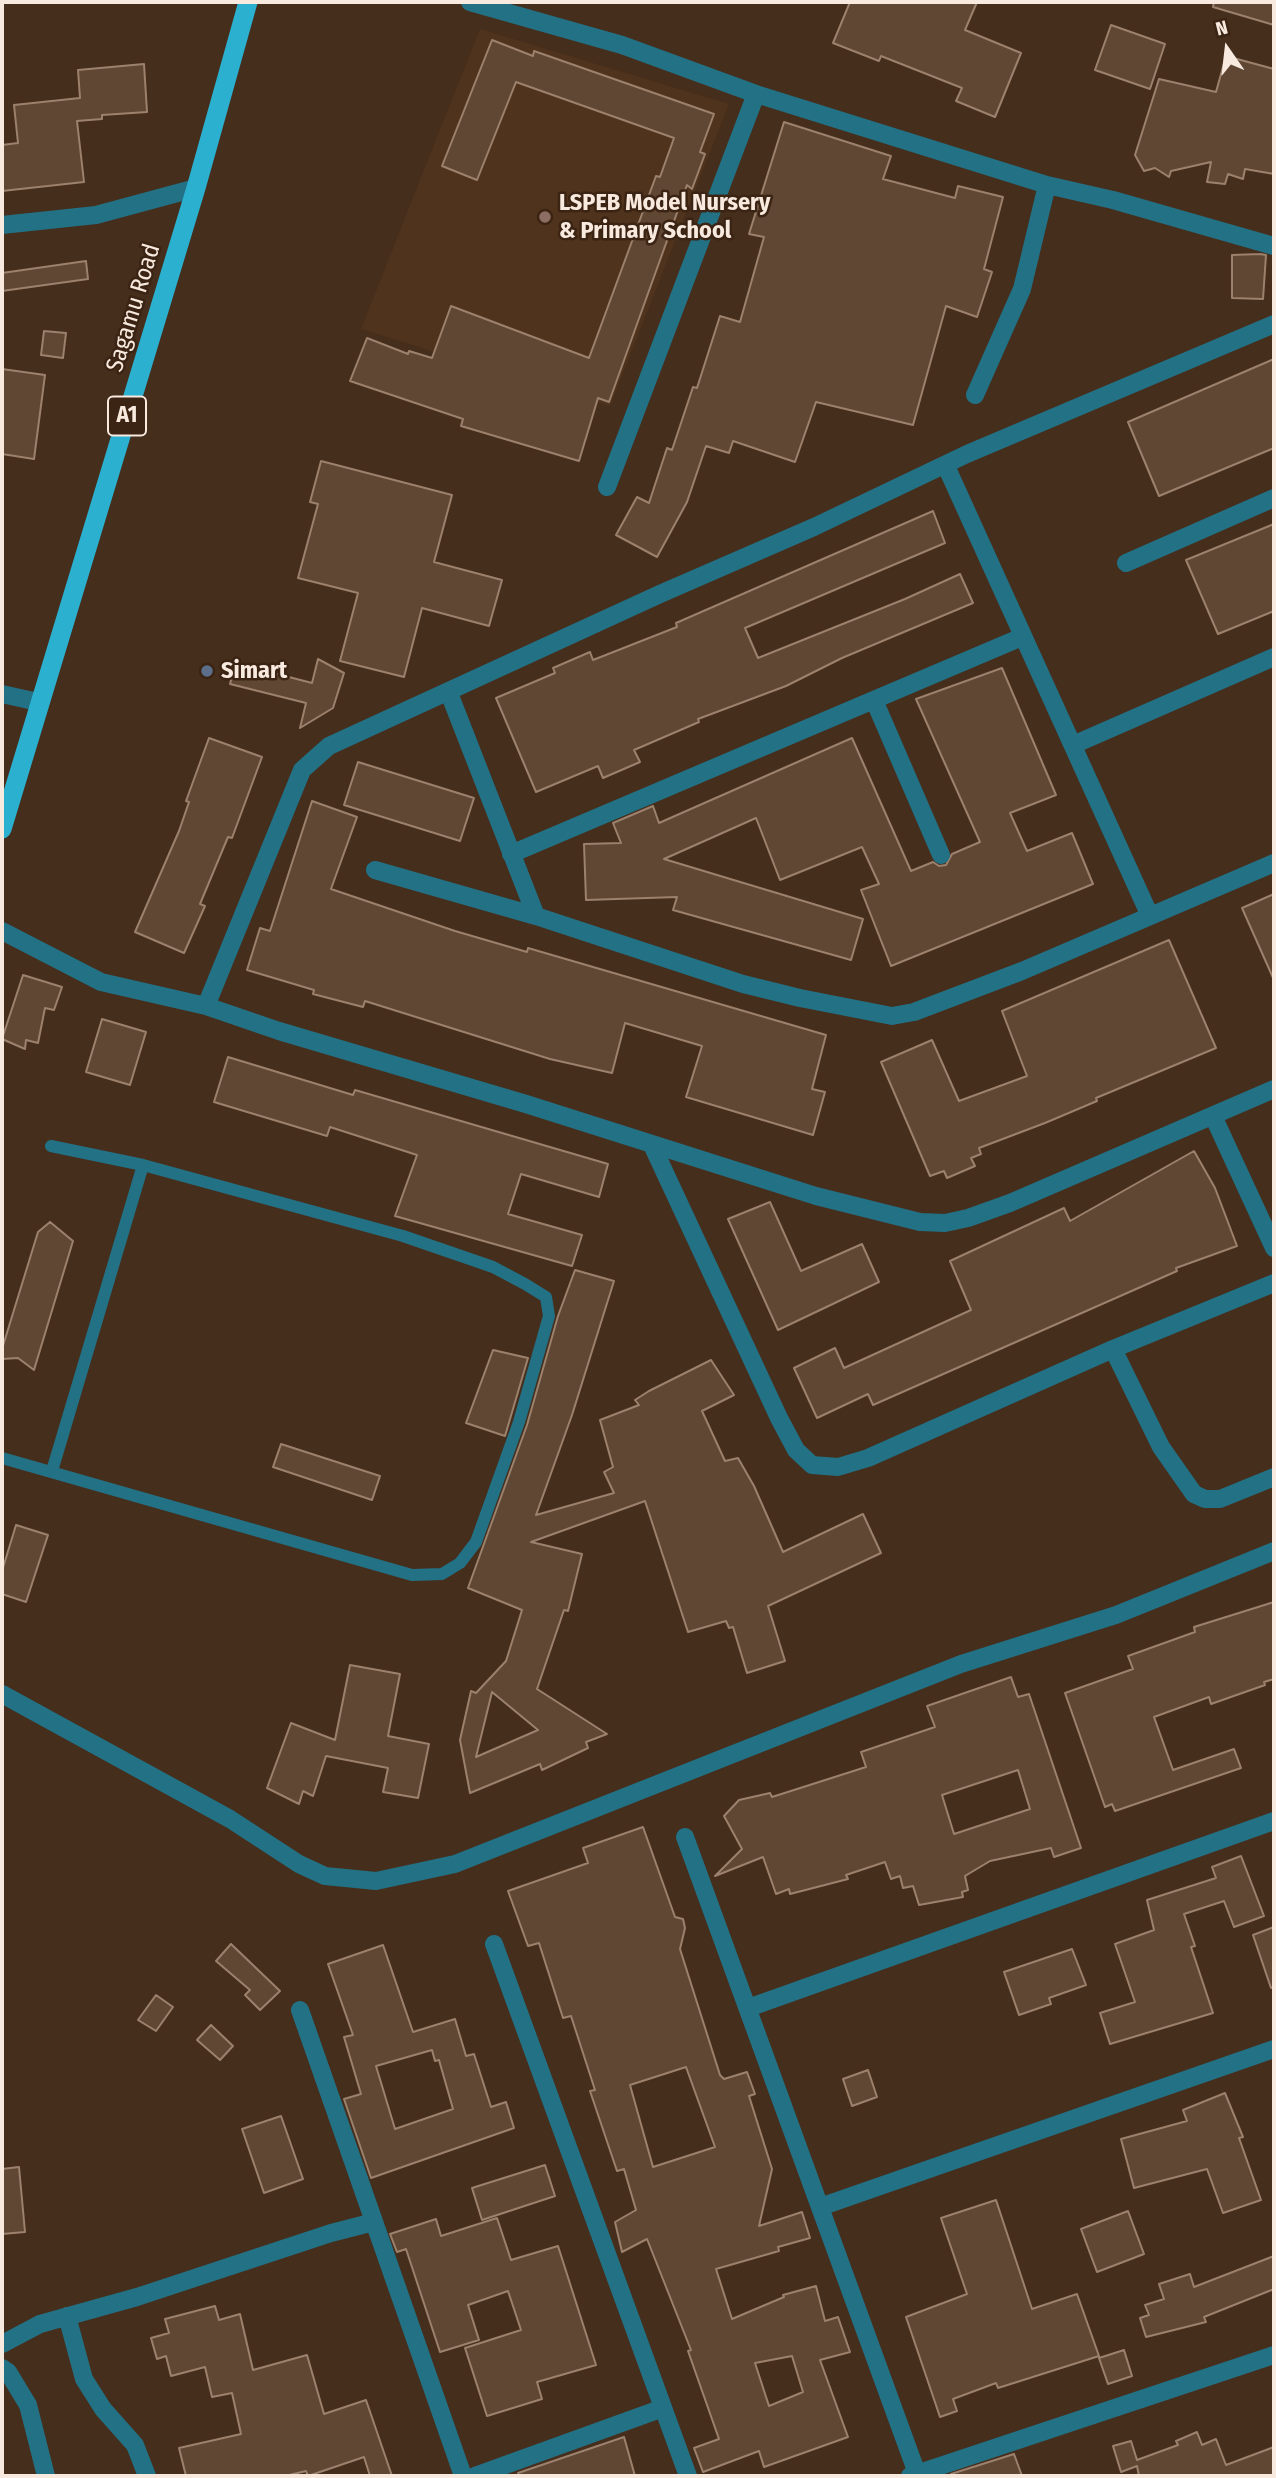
<!DOCTYPE html>
<style>
body{margin:0}
#map{position:relative;width:1276px;height:2478px;overflow:hidden;background:#452e1c;font-family:"Fira Sans Condensed",sans-serif}
canvas{display:block}
.frame{position:absolute;inset:0;border:4px solid #f9eadf;pointer-events:none}
.north{position:absolute;left:1192px;top:14px;width:70px;height:70px;-webkit-text-stroke:5px #3b2413;paint-order:stroke;rotate:346deg;font-size:19px;font-weight:700;line-height:28px;text-align:center;color:#f9eadf}
.north::after{content:'';display:block;margin:auto;width:24px;height:32px;background:#f9eadf;clip-path:polygon(50% 0,100% 100%,50% 72%,0 100%)}
</style>
<div id="map">
<canvas width="1276" height="2478"></canvas>
<div class="frame"></div>
<div class="north">N</div>
</div>
<script>
const ctx = document.querySelector('canvas').getContext('2d');
ctx.lineJoin = 'round';
function fill(path, color) {
  ctx.fillStyle = color;
  ctx.fill(path, 'evenodd');
}
function shape(rows) {
  const path = new Path2D();
  for (const r of rows) {
    path.moveTo(r[0], r[1]);
    for (let i = 2; i < r.length; i += 2) path.lineTo(r[i], r[i + 1]);
  }
  return path;
}
function stroke(path, color, width, dash) {
  ctx.strokeStyle = color;
  ctx.lineWidth = width;
  ctx.lineCap = dash ? 'butt' : 'round';
  ctx.setLineDash(dash || []);
  ctx.stroke(path);
}
function write(font, color, halo, rows, align = 'center') {
  ctx.font = font + ' "Fira Sans Condensed",sans-serif';
  ctx.lineWidth = 5;
  ctx.setLineDash([]);
  ctx.textBaseline = 'middle';
  ctx.strokeStyle = halo;
  ctx.fillStyle = color;
  for (const [text, x, y, turn = 0] of rows) {
    ctx.save();
    ctx.translate(x, y);
    ctx.rotate((+turn || 0) * Math.PI / 180);
    ctx.textAlign = isNaN(turn) ? turn : align;
    if (halo) ctx.strokeText(text, 0, 0);
    ctx.fillText(text, 0, 0);
    ctx.restore();
  }
}
fill(shape([
 [480,29,729,104,610,406,361,329]
]), '#50331c');
const building = shape([
 [850,2,977,2,965,30,1021,53,995,117,956,101,962,88,881,56,879,61,833,43,850,2],
 [1214,2,1274,2,1274,25,1213,7,1214,2],
 [1111,25,1165,44,1150,89,1095,70,1111,25],
 [492,40,533,56,534,51,714,114,700,152,705,154,692,189,687,185,609,402,598,398,579,461,461,426,463,419,350,381,367,338,408,354,409,351,432,358,451,306,589,358,656,176,660,177,674,138,516,82,477,180,442,166,492,40],
 [1226,56,1274,69,1274,174,1245,169,1243,179,1228,174,1225,184,1207,182,1211,162,1171,171,1169,177,1155,168,1144,171,1135,155,1159,79,1216,92,1226,56],
 [144,64,147,112,102,115,102,119,77,121,84,182,2,191,2,145,18,143,14,105,80,98,78,70,144,64],
 [784,122,891,156,883,179,955,198,958,186,1003,197,984,269,992,272,977,317,946,306,913,425,816,402,795,462,733,441,729,453,706,446,687,502,657,557,616,535,637,497,649,503,667,448,672,450,693,387,697,388,720,316,740,322,764,237,749,234,784,122],
 [1260,254,1266,255,1263,299,1232,298,1232,255,1260,254],
 [86,261,88,279,2,291,2,273,86,261],
 [44,331,66,333,63,358,41,355,44,331],
 [1274,359,1274,448,1159,496,1128,422,1274,359],
 [2,369,45,375,34,459,2,454,2,369],
 [321,461,452,495,434,562,502,580,489,626,422,608,404,677,340,661,358,593,298,578,318,504,310,502,321,461],
 [933,511,945,543,745,628,758,658,905,599,960,574,973,603,842,658,786,686,698,719,699,722,634,750,640,762,603,778,598,766,536,792,496,698,555,673,553,668,590,652,593,660,677,627,676,623,933,511],
 [1274,524,1274,611,1218,634,1186,560,1274,524],
 [318,659,344,673,333,708,300,728,306,703,230,684,235,663,312,683,318,659],
 [1002,668,1056,795,1010,813,1027,851,1072,833,1093,884,891,966,861,890,879,884,862,847,780,880,756,818,664,859,863,919,851,960,673,910,677,897,586,900,584,844,621,843,613,823,653,806,659,823,852,738,911,871,933,862,939,866,946,865,952,854,980,842,916,699,1002,668],
 [209,738,262,757,232,838,228,837,200,904,205,906,184,953,135,932,179,831,189,802,186,801,209,738],
 [358,762,474,798,460,841,344,805,358,762],
 [312,801,357,817,331,889,455,931,527,952,528,948,826,1035,812,1089,825,1092,813,1135,686,1097,702,1046,625,1023,612,1073,550,1059,365,1001,363,1007,313,994,314,990,247,970,260,928,270,931,312,801],
 [1274,894,1274,980,1242,908,1274,894],
 [1169,940,1216,1048,1096,1098,1097,1101,1045,1123,979,1148,981,1154,971,1158,975,1166,947,1178,944,1171,930,1176,881,1062,932,1040,959,1101,1027,1076,1002,1011,1169,940],
 [23,975,62,987,54,1010,45,1008,38,1043,26,1040,25,1049,2,1039,23,975],
 [102,1019,146,1032,130,1085,86,1072,102,1019],
 [228,1057,353,1095,355,1090,608,1164,599,1197,521,1174,508,1214,582,1235,572,1266,395,1216,417,1155,330,1127,327,1136,214,1102,228,1057],
 [1194,1151,1215,1188,1237,1246,1176,1268,1177,1271,873,1405,868,1394,817,1418,794,1368,835,1348,844,1368,971,1310,950,1261,1064,1208,1070,1221,1194,1151],
 [770,1202,801,1271,862,1244,879,1282,778,1330,728,1219,770,1202],
 [50,1222,73,1241,34,1370,18,1358,2,1359,2,1349,38,1232,50,1222],
 [575,1270,614,1281,572,1415,536,1515,614,1493,604,1472,613,1467,600,1420,639,1405,635,1400,649,1391,711,1360,734,1395,702,1411,725,1461,738,1458,754,1486,783,1552,863,1514,881,1553,768,1606,785,1661,747,1673,733,1627,729,1628,726,1621,688,1632,645,1501,531,1542,582,1554,568,1611,564,1610,537,1689,607,1734,586,1742,588,1748,542,1770,540,1764,470,1793,460,1740,471,1691,476,1693,506,1661,522,1610,468,1588,527,1425,558,1316,575,1270],
 [492,1692,538,1730,476,1757,492,1692],
 [493,1350,528,1358,505,1436,466,1423,493,1350],
 [281,1444,380,1476,372,1500,273,1467,281,1444],
 [16,1525,48,1535,26,1602,2,1594,2,1571,16,1525],
 [1274,1602,1274,1679,1264,1682,1265,1685,1211,1704,1209,1697,1154,1717,1173,1770,1234,1749,1241,1768,1115,1811,1112,1804,1105,1807,1065,1693,1133,1669,1128,1656,1195,1632,1194,1627,1274,1602],
 [350,1665,400,1674,388,1736,429,1744,418,1798,383,1792,388,1768,326,1756,313,1796,303,1791,299,1804,267,1788,291,1723,335,1740,350,1665],
 [1011,1677,1018,1697,1029,1694,1081,1848,1054,1857,1051,1848,990,1861,965,1876,968,1890,962,1892,963,1897,919,1905,913,1886,903,1888,900,1876,891,1879,885,1862,846,1875,848,1879,790,1894,789,1889,776,1894,763,1857,715,1876,742,1849,724,1816,739,1800,770,1793,772,1797,866,1767,861,1752,935,1727,927,1706,1011,1677],
 [1018,1770,1030,1809,954,1834,942,1795,1018,1770],
 [643,1827,675,1917,683,1919,685,1928,680,1949,720,2075,724,2079,747,2072,755,2094,749,2096,772,2169,759,2226,802,2212,810,2238,778,2247,779,2251,716,2269,732,2319,784,2297,783,2295,816,2286,825,2321,838,2317,850,2352,820,2360,848,2437,764,2467,759,2451,703,2472,694,2448,719,2439,688,2351,691,2350,647,2239,622,2252,615,2222,636,2210,624,2169,617,2171,590,2091,595,2090,571,2016,563,2018,539,1943,528,1946,508,1891,588,1863,583,1848,643,1827],
 [686,2067,715,2147,653,2167,630,2085,686,2067],
 [792,2356,803,2392,769,2406,755,2363,792,2356],
 [1241,1856,1264,1916,1234,1927,1224,1901,1184,1914,1195,1946,1191,1947,1213,2013,1110,2044,1100,2013,1135,2002,1115,1944,1154,1930,1147,1900,1216,1878,1212,1867,1241,1856],
 [1274,1927,1274,1987,1271,1988,1253,1935,1274,1927],
 [231,1944,280,1991,260,2010,245,1995,250,1990,216,1961,231,1944],
 [383,1945,413,2032,455,2019,466,2056,474,2054,491,2107,506,2102,514,2128,371,2178,344,2099,361,2094,344,2037,353,2035,328,1964,383,1945],
 [432,2050,435,2061,439,2060,453,2109,395,2129,376,2066,432,2050],
 [1072,1949,1086,1985,1049,1998,1051,2004,1019,2015,1004,1972,1072,1949],
 [156,1995,173,2007,156,2031,138,2020,156,1995],
 [211,2025,233,2046,220,2060,197,2040,211,2025],
 [868,2070,877,2097,852,2106,843,2079,868,2070],
 [1225,2093,1243,2137,1239,2138,1261,2200,1223,2213,1207,2169,1134,2188,1121,2139,1187,2121,1183,2110,1225,2093],
 [281,2116,303,2179,264,2193,242,2129,281,2116],
 [545,2165,555,2196,482,2220,472,2188,545,2165],
 [19,2167,25,2232,2,2234,2,2169,19,2167],
 [996,2200,1032,2309,1077,2294,1099,2356,998,2388,996,2383,953,2399,957,2411,940,2417,906,2317,967,2294,941,2218,996,2200],
 [1128,2211,1144,2254,1097,2272,1081,2229,1128,2211],
 [497,2218,511,2260,558,2246,596,2365,537,2382,542,2399,487,2416,465,2348,521,2330,508,2291,468,2305,479,2340,440,2352,406,2249,397,2252,390,2234,436,2219,441,2236,497,2218],
 [1274,2256,1274,2289,1204,2317,1206,2322,1146,2337,1140,2318,1149,2315,1145,2305,1164,2299,1159,2284,1190,2274,1194,2287,1274,2256],
 [215,2306,219,2320,240,2314,253,2370,307,2355,324,2414,366,2400,392,2476,370,2476,364,2457,308,2476,306,2471,285,2476,186,2476,179,2448,241,2434,232,2393,212,2397,205,2367,171,2376,166,2356,157,2359,151,2338,169,2333,165,2319,215,2306],
 [1124,2350,1132,2376,1108,2384,1099,2358,1124,2350],
 [1197,2432,1202,2445,1216,2439,1226,2465,1274,2447,1274,2476,1139,2476,1137,2466,1121,2472,1113,2446,1131,2441,1137,2460,1178,2445,1176,2441,1197,2432],
 [624,2437,635,2476,519,2476,518,2473,624,2437],
 [1014,2454,1022,2476,952,2476,951,2474,1014,2454]
]);
fill(building, '#5f4734');
stroke(building, '#9c816d', 2);
stroke(shape([
 [2,1458,412,1575,442,1574,460,1563,476,1542,519,1422,549,1316,546,1297,525,1284,493,1267,403,1236,143,1165,51,1146],
 [52,1471,143,1165]
]), '#237185', 12);
stroke(shape([
 [470,2,622,45,756,94,1047,185,1113,200,1274,246],
 [2,225,96,215,196,188],
 [975,395,1022,289,1047,185],
 [946,466,1150,916],
 [607,487,756,94],
 [1126,563,1274,498],
 [449,693,536,916,743,984,800,998,892,1016,914,1012,1022,971,1274,863],
 [2,694,38,702],
 [874,700,941,855],
 [1073,745,1274,657],
 [511,854,1022,637],
 [375,870,536,916],
 [2,931,101,982,206,1006,279,1031,526,1104,816,1196,920,1222,945,1223,968,1218,1010,1203,1274,1089],
 [206,1006,302,770,329,746,660,594,814,527,967,454,1274,324],
 [1214,1118,1274,1248],
 [652,1145,779,1418,796,1450,812,1465,838,1467,868,1458,1113,1349,1274,1283],
 [1113,1349,1161,1447,1194,1494,1205,1499,1220,1499,1274,1477],
 [2,1694,230,1819,299,1864,325,1876,376,1881,455,1864,961,1664,1116,1615,1274,1551],
 [685,1837,918,2476],
 [494,1944,688,2476],
 [748,2008,1274,1821],
 [300,2010,463,2476],
 [820,2207,1274,2049],
 [67,2316,84,2379,103,2409,135,2445,147,2476],
 [2,2344,40,2324,137,2297,331,2233,374,2222],
 [475,2476,663,2408],
 [910,2476,1274,2355]
]), '#237185', 18);
stroke(shape([
 [2,2368,8,2372,28,2405,46,2476]
]), '#237185', 18);
stroke(shape([
 [2,829,196,188,248,2]
]), '#2cb0d0', 19);
for (const [x, y, r, color] of [
 [545,217,7,"#8d6e63"],
 [207,671,7,"#5c6f8a"]
]) {
  const dot = new Path2D();
  dot.arc(x, y, r, 0, 2 * Math.PI);
  ctx.fillStyle = color;
  ctx.fill(dot);
  stroke(dot, '#3b2413', 2.5);
}
for (const [x, y, w] of [
 [127,416,38]
]) {
  const box = new Path2D();
  box.roundRect(x - w / 2, y - 19.5, w, 39, 5);
  ctx.fillStyle = '#3b2413';
  ctx.fill(box);
  stroke(box, '#f9eadf', 2);
}
write('bold 23px', '#f9eadf', null, [
 ["A1",127,416]
]);
write('bold 24px', '#f9eadf', '#3b2413', [
 ["LSPEB Model Nursery",559,203],
 ["& Primary School",559,231],
 ["Simart",221,671]
], 'left');
write('24px', '#f9eadf', '#3b2413', [
 ["Sagamu Road",134,308,-73]
]);
</script>
